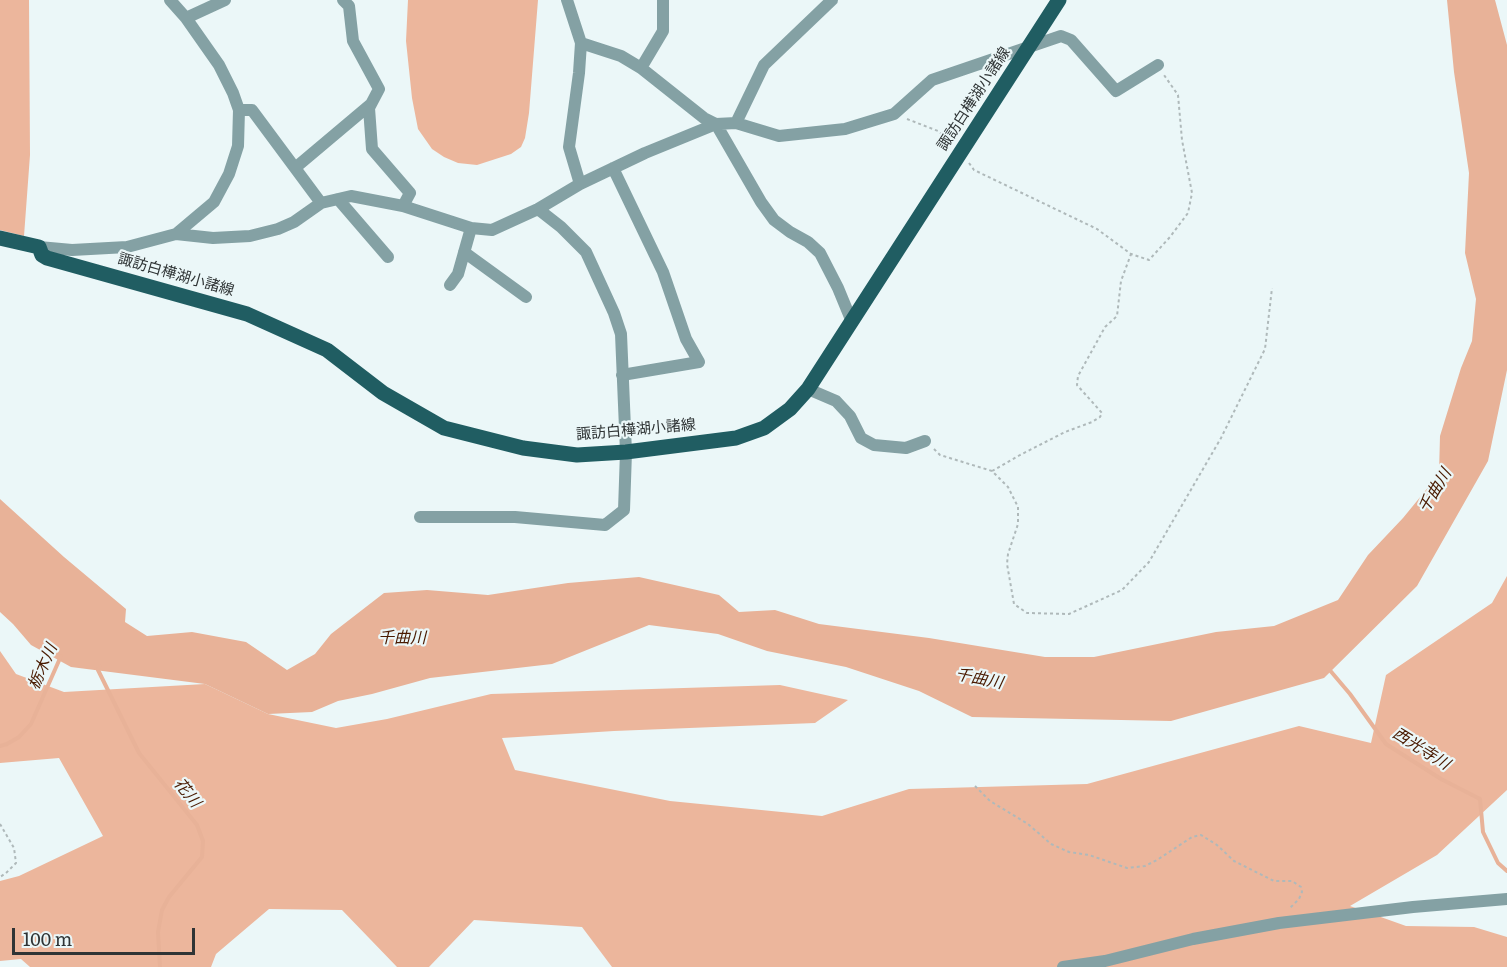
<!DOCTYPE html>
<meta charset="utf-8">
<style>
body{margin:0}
#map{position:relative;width:1507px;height:967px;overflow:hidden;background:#ebf7f8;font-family:Literata,serif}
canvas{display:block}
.scale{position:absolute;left:12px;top:928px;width:183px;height:27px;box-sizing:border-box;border:3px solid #2f3435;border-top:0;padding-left:8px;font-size:18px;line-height:21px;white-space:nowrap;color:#2f3435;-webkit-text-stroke:4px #ebf7f8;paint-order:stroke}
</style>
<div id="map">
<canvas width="1507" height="967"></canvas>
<div class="scale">100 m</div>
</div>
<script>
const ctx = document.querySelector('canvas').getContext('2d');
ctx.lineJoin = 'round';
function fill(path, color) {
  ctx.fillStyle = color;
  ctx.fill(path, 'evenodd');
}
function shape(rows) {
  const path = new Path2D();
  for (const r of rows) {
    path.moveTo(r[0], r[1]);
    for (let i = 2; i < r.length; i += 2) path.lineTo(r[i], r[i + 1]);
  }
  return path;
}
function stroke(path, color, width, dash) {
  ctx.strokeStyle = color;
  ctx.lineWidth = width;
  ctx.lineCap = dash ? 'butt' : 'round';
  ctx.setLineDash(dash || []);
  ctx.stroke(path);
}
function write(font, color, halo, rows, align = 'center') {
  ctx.font = font + ' Literata,"Noto Sans JP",serif';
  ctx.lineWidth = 4.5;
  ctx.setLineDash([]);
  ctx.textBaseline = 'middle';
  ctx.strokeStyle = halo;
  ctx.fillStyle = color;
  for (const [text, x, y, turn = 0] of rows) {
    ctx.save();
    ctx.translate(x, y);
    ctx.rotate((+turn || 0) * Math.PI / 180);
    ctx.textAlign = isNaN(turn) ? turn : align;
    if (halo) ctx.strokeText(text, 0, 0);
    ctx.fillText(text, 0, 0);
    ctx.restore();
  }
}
fill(shape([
 [0,0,29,0,30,155,24,236,0,230],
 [408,0,538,0,529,113,525,138,521,147,511,154,477,165,458,163,444,157,432,149,418,129,412,98,406,41],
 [1507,576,1507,790,1437,855,1350,906,1406,926,1474,927,1507,937,1507,967,612,967,582,927,474,920,429,967,397,967,342,910,269,909,216,954,211,967,30,967,21,959,0,961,0,881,19,876,103,836,59,758,0,763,0,651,16,674,64,692,205,684,268,714,336,728,387,719,491,694,780,685,848,700,815,723,614,731,502,738,515,770,670,801,822,816,909,789,1087,784,1299,726,1371,743,1386,675,1492,603]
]), '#ecb69c');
fill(shape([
 [1447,0,1495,0,1507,45,1507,370,1488,461,1417,586,1324,678,1171,721,972,717,919,691,846,667,767,651,718,634,649,625,552,664,430,678,372,694,338,701,312,712,268,714,205,684,71,667,31,645,13,624,0,612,0,499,64,557,126,609,125,622,147,636,192,632,246,642,287,670,315,654,331,634,384,593,427,590,488,595,568,583,639,577,719,595,739,612,775,610,819,624,929,638,1045,657,1094,657,1216,632,1274,626,1338,600,1368,555,1403,518,1439,474,1440,436,1461,368,1472,341,1476,299,1465,253,1469,173,1454,72]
]), '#e8b298');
stroke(shape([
 [100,666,98,670,139,753,197,825,203,841,202,857,169,897,162,910,158,932,160,967],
 [1328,668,1350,694,1386,744,1441,779,1480,799,1483,832,1498,863,1507,871],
 [0,746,7,744,19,737,31,724,61,656]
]), '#e8b298', 4);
stroke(shape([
 [907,119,938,131,952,143],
 [969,163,974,170,1097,229,1131,254,1149,260,1170,237,1188,213,1192,193,1182,140,1178,95,1164,75],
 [934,449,940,455,992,471,1008,487,1018,507,1018,524,1008,554,1007,564,1014,604,1027,613,1069,614,1122,590,1149,562,1221,438,1265,349,1272,288],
 [992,471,1020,455,1065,432,1092,422,1100,417,1102,413,1077,385,1078,376,1105,327,1117,316,1121,281,1131,254],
 [975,786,990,801,1028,824,1051,844,1069,852,1089,855,1127,868,1145,866,1157,860,1192,837,1201,835,1217,845,1234,861,1274,881,1292,881,1301,887,1302,892,1299,899,1289,909],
 [0,824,14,848,16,863,6,873,0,877]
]), '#afb9ba', 2, [3, 3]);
stroke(shape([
 [343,0,349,6,353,41,379,89,369,108,372,149,410,193,403,206],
 [567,0,581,43,621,56,641,68,704,118,716,124,761,202,774,220,790,232,808,242,820,253,838,288,852,322],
 [186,18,225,0],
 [641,68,663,31,663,0],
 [239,110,252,110,321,203],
 [736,123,764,65,832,0],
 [295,168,371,104],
 [613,168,663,272,686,339,699,362,622,375],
 [580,184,569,147,579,73,581,43],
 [338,199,388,257],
 [176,234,213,238,250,236,278,229,294,222,321,203,351,196,403,206,471,228,492,230,538,209,580,184,645,153,716,124,736,123,779,136,845,129,894,114,932,80,1061,36,1071,40,1116,91,1158,65],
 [39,247,72,250,127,247,176,234,214,202,229,174,238,146,239,110,233,93,219,65,186,18,170,0],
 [464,252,526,297],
 [450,285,458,274,471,228],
 [808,389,836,401,850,416,861,438,874,445,906,448,925,441],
 [420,517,515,517,605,525,624,510,626,452,621,334,614,313,586,252,561,227,538,209],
 [1063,967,1105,961,1193,939,1279,923,1413,907,1507,899]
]), '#84a1a4', 12);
stroke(shape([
 [0,238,39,247,42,255,47,258,247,314,327,350,383,393,444,428,523,448,577,455,626,452,736,438,764,428,790,409,808,389,1059,0]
]), '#205d62', 15);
write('15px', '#2f3435', '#ebf7f8', [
 ["諏訪白樺湖小諸線",974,99,-57],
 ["諏訪白樺湖小諸線",176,275,16],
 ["諏訪白樺湖小諸線",636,430,-5]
]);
write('italic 16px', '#491a00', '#ebf7f8', [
 ["千曲川",1435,491,-59],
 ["千曲川",402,638],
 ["栃木川",43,667,-66],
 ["千曲川",979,679,11],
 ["西光寺川",1421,749,32],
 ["花川",187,793,51]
]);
</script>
